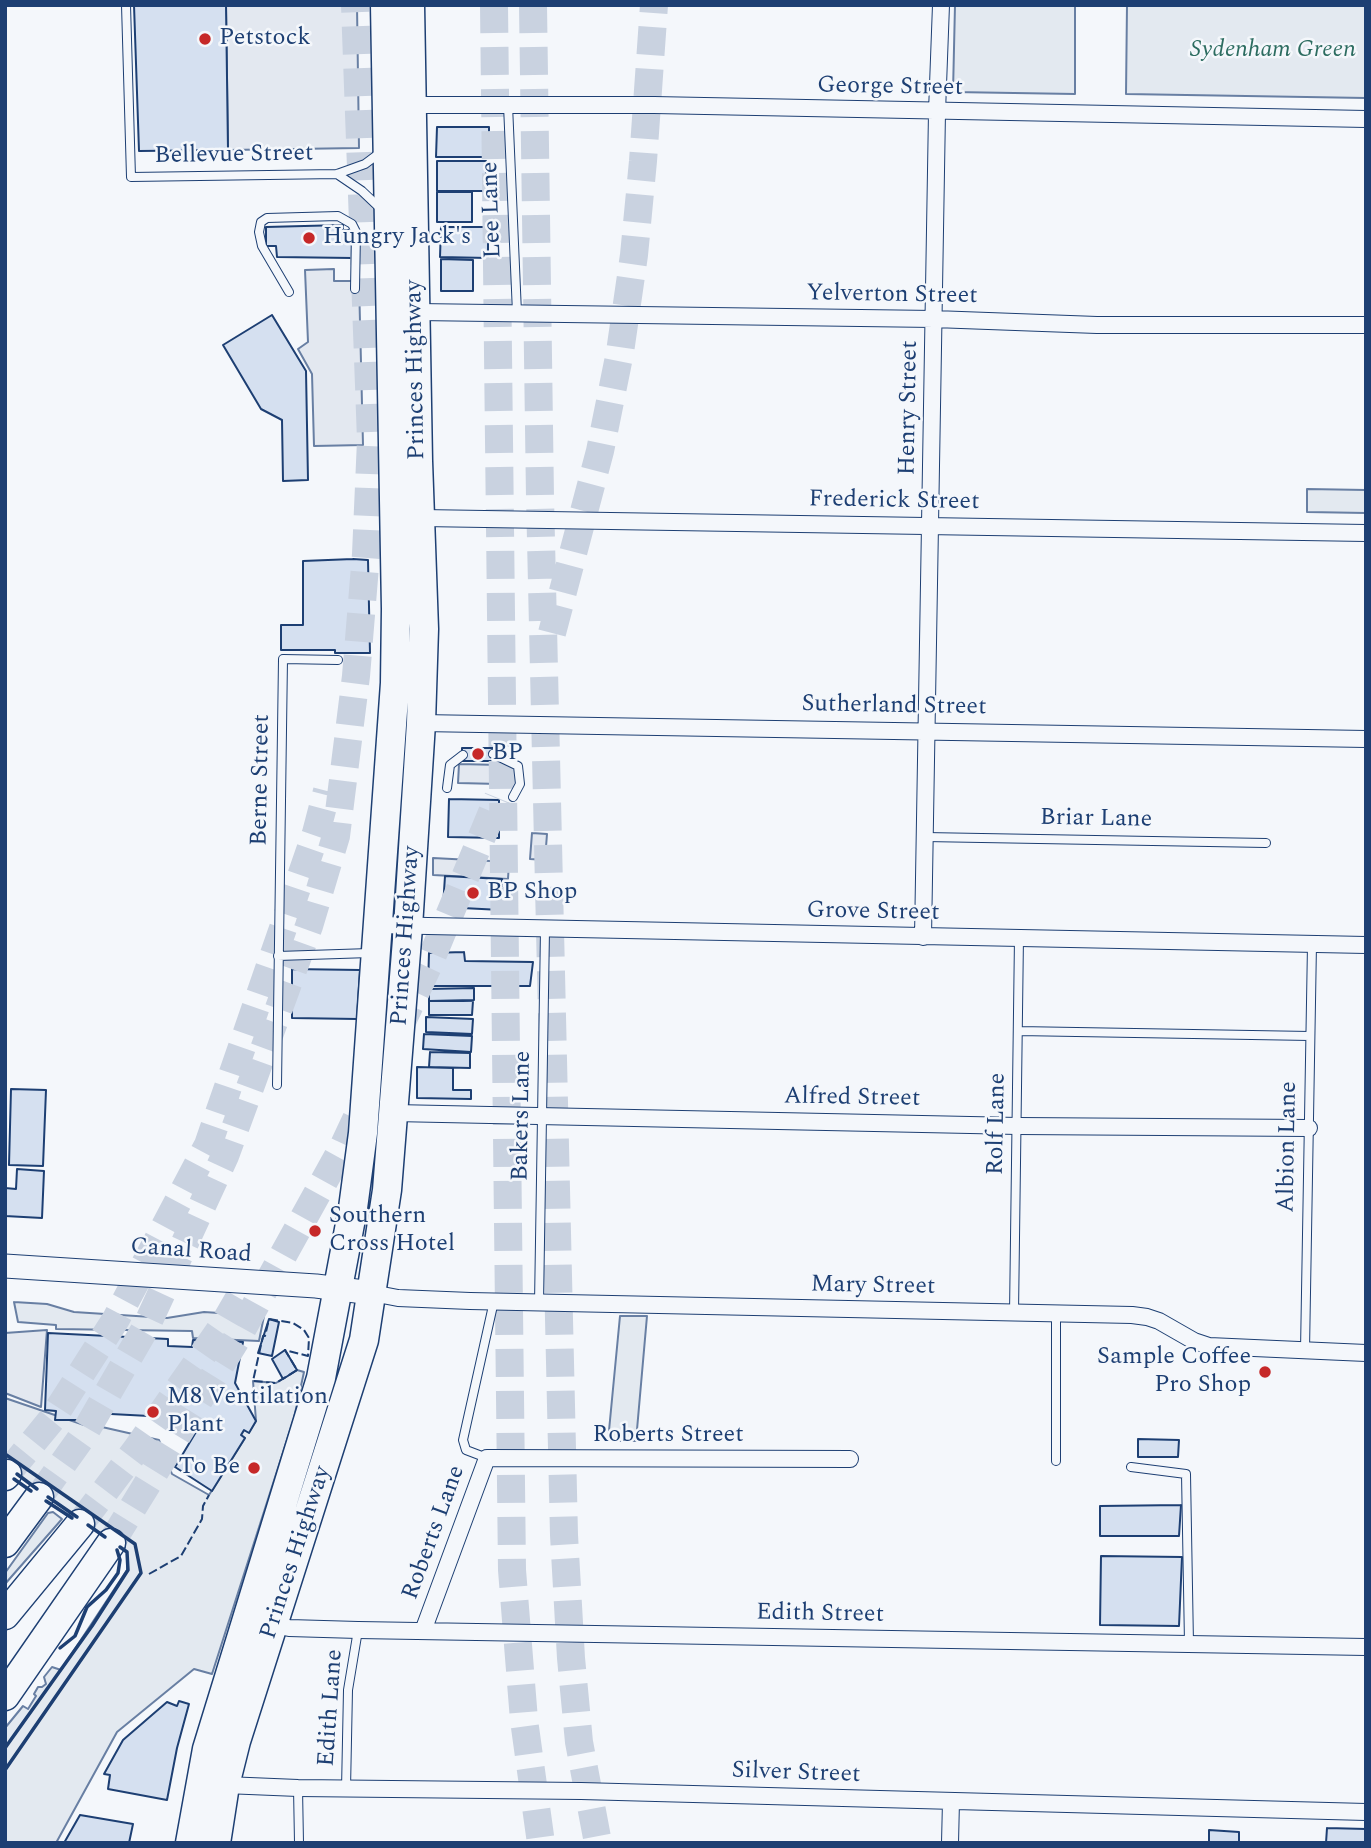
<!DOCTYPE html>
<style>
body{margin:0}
#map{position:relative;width:1371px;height:1848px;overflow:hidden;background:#f4f7fb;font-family:Spectral,serif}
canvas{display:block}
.frame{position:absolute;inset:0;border:7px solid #1d3f73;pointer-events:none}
</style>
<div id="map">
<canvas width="1371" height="1848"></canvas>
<div class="frame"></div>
</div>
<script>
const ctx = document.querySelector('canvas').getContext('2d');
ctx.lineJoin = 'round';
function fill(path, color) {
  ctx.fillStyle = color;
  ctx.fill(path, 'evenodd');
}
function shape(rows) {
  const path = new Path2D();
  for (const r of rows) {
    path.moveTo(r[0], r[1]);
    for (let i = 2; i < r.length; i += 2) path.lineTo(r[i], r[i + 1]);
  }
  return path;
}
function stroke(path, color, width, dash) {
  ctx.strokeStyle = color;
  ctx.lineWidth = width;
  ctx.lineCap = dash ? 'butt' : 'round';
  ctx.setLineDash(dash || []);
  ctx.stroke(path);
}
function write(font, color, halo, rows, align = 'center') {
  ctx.font = font + ' Spectral,serif';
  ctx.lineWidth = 5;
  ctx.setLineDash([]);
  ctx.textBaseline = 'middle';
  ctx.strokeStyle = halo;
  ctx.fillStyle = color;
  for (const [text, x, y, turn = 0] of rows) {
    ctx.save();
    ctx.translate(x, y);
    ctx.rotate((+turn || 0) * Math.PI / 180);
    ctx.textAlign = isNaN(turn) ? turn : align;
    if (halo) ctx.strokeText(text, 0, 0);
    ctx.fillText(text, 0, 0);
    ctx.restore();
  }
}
const green = shape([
 [955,5,1075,5,1075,94,953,92,955,5],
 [1127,5,1366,5,1366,98,1126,94,1127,5],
 [1307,489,1366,490,1366,513,1307,512,1307,489],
 [14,1302,47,1304,74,1312,167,1318,204,1312,264,1316,259,1341,193,1338,192,1331,56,1329,56,1325,18,1322,14,1302],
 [620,1316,647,1316,636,1441,608,1441,620,1316],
 [297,1370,304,1372,294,1418,212,1674,194,1669,117,1732,56,1843,5,1843,5,1728,23,1706,28,1709,36,1696,34,1694,38,1687,42,1687,46,1684,44,1677,52,1667,61,1670,127,1570,127,1552,5,1466,5,1398,84,1425,102,1427,159,1440,172,1474,209,1495,245,1438,241,1435,244,1430,249,1432,256,1421,253,1381,276,1383,297,1370],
 [53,1512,62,1519,5,1584,5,1573,48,1513,53,1512]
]);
fill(green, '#e3e9f0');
stroke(green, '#687fa3', 2);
const parking = shape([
 [226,5,357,5,359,148,228,150,226,5],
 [334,269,334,281,359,281,363,445,314,446,312,374,298,349,308,342,305,270,334,269],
 [459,764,500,765,499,784,458,783,459,764],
 [532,833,547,834,545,860,530,859,532,833],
 [433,858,509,862,508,879,433,875,433,858],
 [47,1330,41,1407,5,1393,5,1333,47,1330]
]);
fill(parking, '#e3e8f0');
stroke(parking, '#687fa3', 2);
const building = shape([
 [134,5,226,5,228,150,139,151,134,5],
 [437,127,489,127,489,157,436,157,437,127],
 [437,161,486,161,486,191,437,191,437,161],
 [437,192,472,192,472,222,437,222,437,192],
 [343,225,343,230,351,230,352,258,277,257,276,246,266,246,266,227,343,225],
 [441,227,488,227,488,258,440,257,441,227],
 [441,259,473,260,473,291,441,291,441,259],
 [272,315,306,371,308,480,283,481,282,420,261,409,223,345,272,315],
 [353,559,368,560,370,653,335,653,335,650,281,650,281,625,303,625,303,561,353,559],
 [462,748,493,748,493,761,462,761,462,748],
 [449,799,499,800,499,838,448,837,449,799],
 [445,876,502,879,501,910,443,907,445,876],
 [464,952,465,961,533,962,530,986,428,986,429,953,464,952],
 [292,969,360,970,357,1019,292,1018,292,969],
 [474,988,474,1000,429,1001,429,989,474,988],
 [429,1001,473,1001,472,1015,429,1015,429,1001],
 [426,1017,473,1019,472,1034,426,1032,426,1017],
 [424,1034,472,1036,471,1052,423,1049,424,1034],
 [430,1052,470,1053,470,1068,429,1067,430,1052],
 [417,1067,453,1068,453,1090,471,1090,471,1099,417,1098,417,1067],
 [11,1089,46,1090,43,1166,9,1165,11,1089],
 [17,1169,44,1171,42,1218,5,1216,5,1188,16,1189,17,1169],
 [269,1319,279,1322,272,1356,258,1353,269,1319],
 [48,1333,168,1339,168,1346,192,1347,193,1340,243,1342,235,1383,256,1421,249,1433,244,1430,241,1435,245,1438,212,1491,175,1467,199,1427,187,1418,92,1413,91,1420,55,1420,56,1411,45,1410,48,1333],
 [285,1350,297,1370,283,1379,272,1359,285,1350],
 [1138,1439,1179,1440,1178,1457,1138,1457,1138,1439],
 [1181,1505,1179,1536,1100,1536,1100,1506,1181,1505],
 [1101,1556,1182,1557,1179,1626,1100,1625,1101,1556],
 [179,1701,189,1704,177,1748,167,1800,108,1789,110,1775,104,1774,123,1740,167,1702,177,1706,179,1701],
 [80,1815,133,1824,129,1843,64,1843,80,1815],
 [1327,1828,1366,1829,1366,1843,1326,1843,1327,1828],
 [1209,1830,1239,1832,1239,1843,1209,1843,1209,1830]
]);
fill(building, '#d5e0f0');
stroke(building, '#1d3f73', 2);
stroke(shape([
 [494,5,512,1570,524,1720,541,1843],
 [533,5,540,497,564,1535,571,1658,579,1742,598,1843],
 [552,633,600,451,620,352,634,255,643,161,654,5],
 [7,1474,52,1419,116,1319,208,1145,316,833,327,791],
 [39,1497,84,1434,146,1327,225,1156,309,926,336,836,356,676,366,554,371,440,355,5],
 [80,1524,136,1450,224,1324,239,1298],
 [111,1543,239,1335,344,1145,429,964,498,798]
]), '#c9d2e0', 28, [28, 14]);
const lane = shape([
 [126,5,131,177,337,174,365,164,381,152],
 [508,105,517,313],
 [337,174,362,191,382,210],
 [289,292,262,246,259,232,261,222,267,218,338,216,352,224,356,232,355,289],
 [493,754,518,766,520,784,513,797],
 [447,788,450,765,463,755],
 [925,837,1266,843],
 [278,956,370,953],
 [1018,1031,1310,1036],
 [277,1085,283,659,338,660],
 [539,1303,545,930],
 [1014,1313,1019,937],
 [1305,1350,1312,944],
 [487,1458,466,1450,463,1440,494,1301],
 [1056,1461,1056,1313],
 [1131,1467,1186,1474,1189,1644],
 [298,1788,299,1843],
 [346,1789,348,1690,358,1630]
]);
const street = shape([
 [413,105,654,105,1366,119],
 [417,312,934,319,1097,325,1366,325],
 [422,518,1366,533],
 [421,723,1366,739],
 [379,925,1366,945],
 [923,937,937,112,941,5],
 [394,1113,1018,1126,1309,1128],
 [372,1293,398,1298,470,1301,1132,1315,1147,1317,1159,1321,1194,1341,1209,1346,1366,1353],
 [274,1625,289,1628,358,1630,1366,1647],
 [423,1631,487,1458,850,1459],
 [225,1785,298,1788,581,1791,1366,1812],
 [950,1843,951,1801]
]);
const secondary = shape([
 [5,1266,316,1286,372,1293]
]);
const highway = shape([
 [5,1476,7,1474],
 [5,1543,39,1497],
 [5,1615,80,1524],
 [5,1696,111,1543],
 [190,1843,207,1749,321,1378,353,1208,363,1133,395,683,396,609,385,5],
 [216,1843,225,1785,236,1741,364,1340,387,1190,408,927,421,723,424,629,418,461,410,5]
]);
stroke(lane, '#1d3f73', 10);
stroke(street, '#1d3f73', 18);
stroke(secondary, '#1d3f73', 25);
stroke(highway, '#1d3f73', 31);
stroke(lane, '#f4f7fb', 8);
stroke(street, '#f4f7fb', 16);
stroke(secondary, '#f4f7fb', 23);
stroke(highway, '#f4f7fb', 28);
stroke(shape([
 [269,1319,293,1323,304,1330,309,1338,308,1356,285,1350,297,1370,276,1383,253,1381,263,1336,265,1336,269,1319],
 [149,1574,181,1556,202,1519,203,1506,209,1495]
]), '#1d3f73', 2, [9, 3.5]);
stroke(shape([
 [5,1454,135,1544,141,1573,5,1770],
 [17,1474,37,1489],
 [14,1479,31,1491],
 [48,1497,77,1517],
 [46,1501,72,1518],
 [88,1525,105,1537],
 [60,1648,75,1636,87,1607,106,1590,118,1573,120,1560,117,1550],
 [5,1748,92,1626,128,1570,127,1552,120,1547]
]), '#1d3f73', 3.5);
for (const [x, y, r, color] of [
 [205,39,7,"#c62828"],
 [309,238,7,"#c62828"],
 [478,754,7,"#c62828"],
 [473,893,7,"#c62828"],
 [315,1231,7,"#c62828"],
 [1265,1372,7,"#c62828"],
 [153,1412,7,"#c62828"],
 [254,1468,7,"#c62828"]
]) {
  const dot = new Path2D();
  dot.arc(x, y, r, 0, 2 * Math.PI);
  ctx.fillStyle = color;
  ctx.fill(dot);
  stroke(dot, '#f4f7fb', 2.5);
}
write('24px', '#1d3f73', '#f4f7fb', [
 ["Petstock",219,39],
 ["Hungry Jack's",323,238],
 ["BP",492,754],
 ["BP Shop",487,893],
 ["Southern",329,1217],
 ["Cross Hotel",329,1245],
 ["Sample Coffee",1251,1358,"right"],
 ["Pro Shop",1251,1386,"right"],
 ["M8 Ventilation",167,1398],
 ["Plant",167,1426],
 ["To Be",240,1468,"right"]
], 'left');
write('italic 24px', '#2c6c60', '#f4f7fb', [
 ["Sydenham Green",1273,51]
]);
write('24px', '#1d3f73', '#f4f7fb', [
 ["George Street",890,88,1],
 ["Bellevue Street",234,156,-1],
 ["Lee Lane",493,210,-92],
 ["Yelverton Street",892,296,1],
 ["Princes Highway",417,370,-91],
 ["Henry Street",910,408,-89],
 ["Frederick Street",894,502,1],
 ["Sutherland Street",894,707,1],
 ["Berne Street",262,780,-89],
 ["Briar Lane",1096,820,1],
 ["Grove Street",873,913,1],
 ["Princes Highway",407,936,-86],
 ["Alfred Street",852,1099,1],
 ["Bakers Lane",523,1116,-89],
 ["Rolf Lane",998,1124,-89],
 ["Albion Lane",1289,1147,-89],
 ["Canal Road",191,1252,4],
 ["Mary Street",873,1287,1],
 ["Roberts Street",668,1436],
 ["Roberts Lane",435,1533,-70],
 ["Princes Highway",297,1553,-72],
 ["Edith Street",820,1615,1],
 ["Edith Lane",332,1708,-86],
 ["Silver Street",796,1774,2]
]);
</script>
